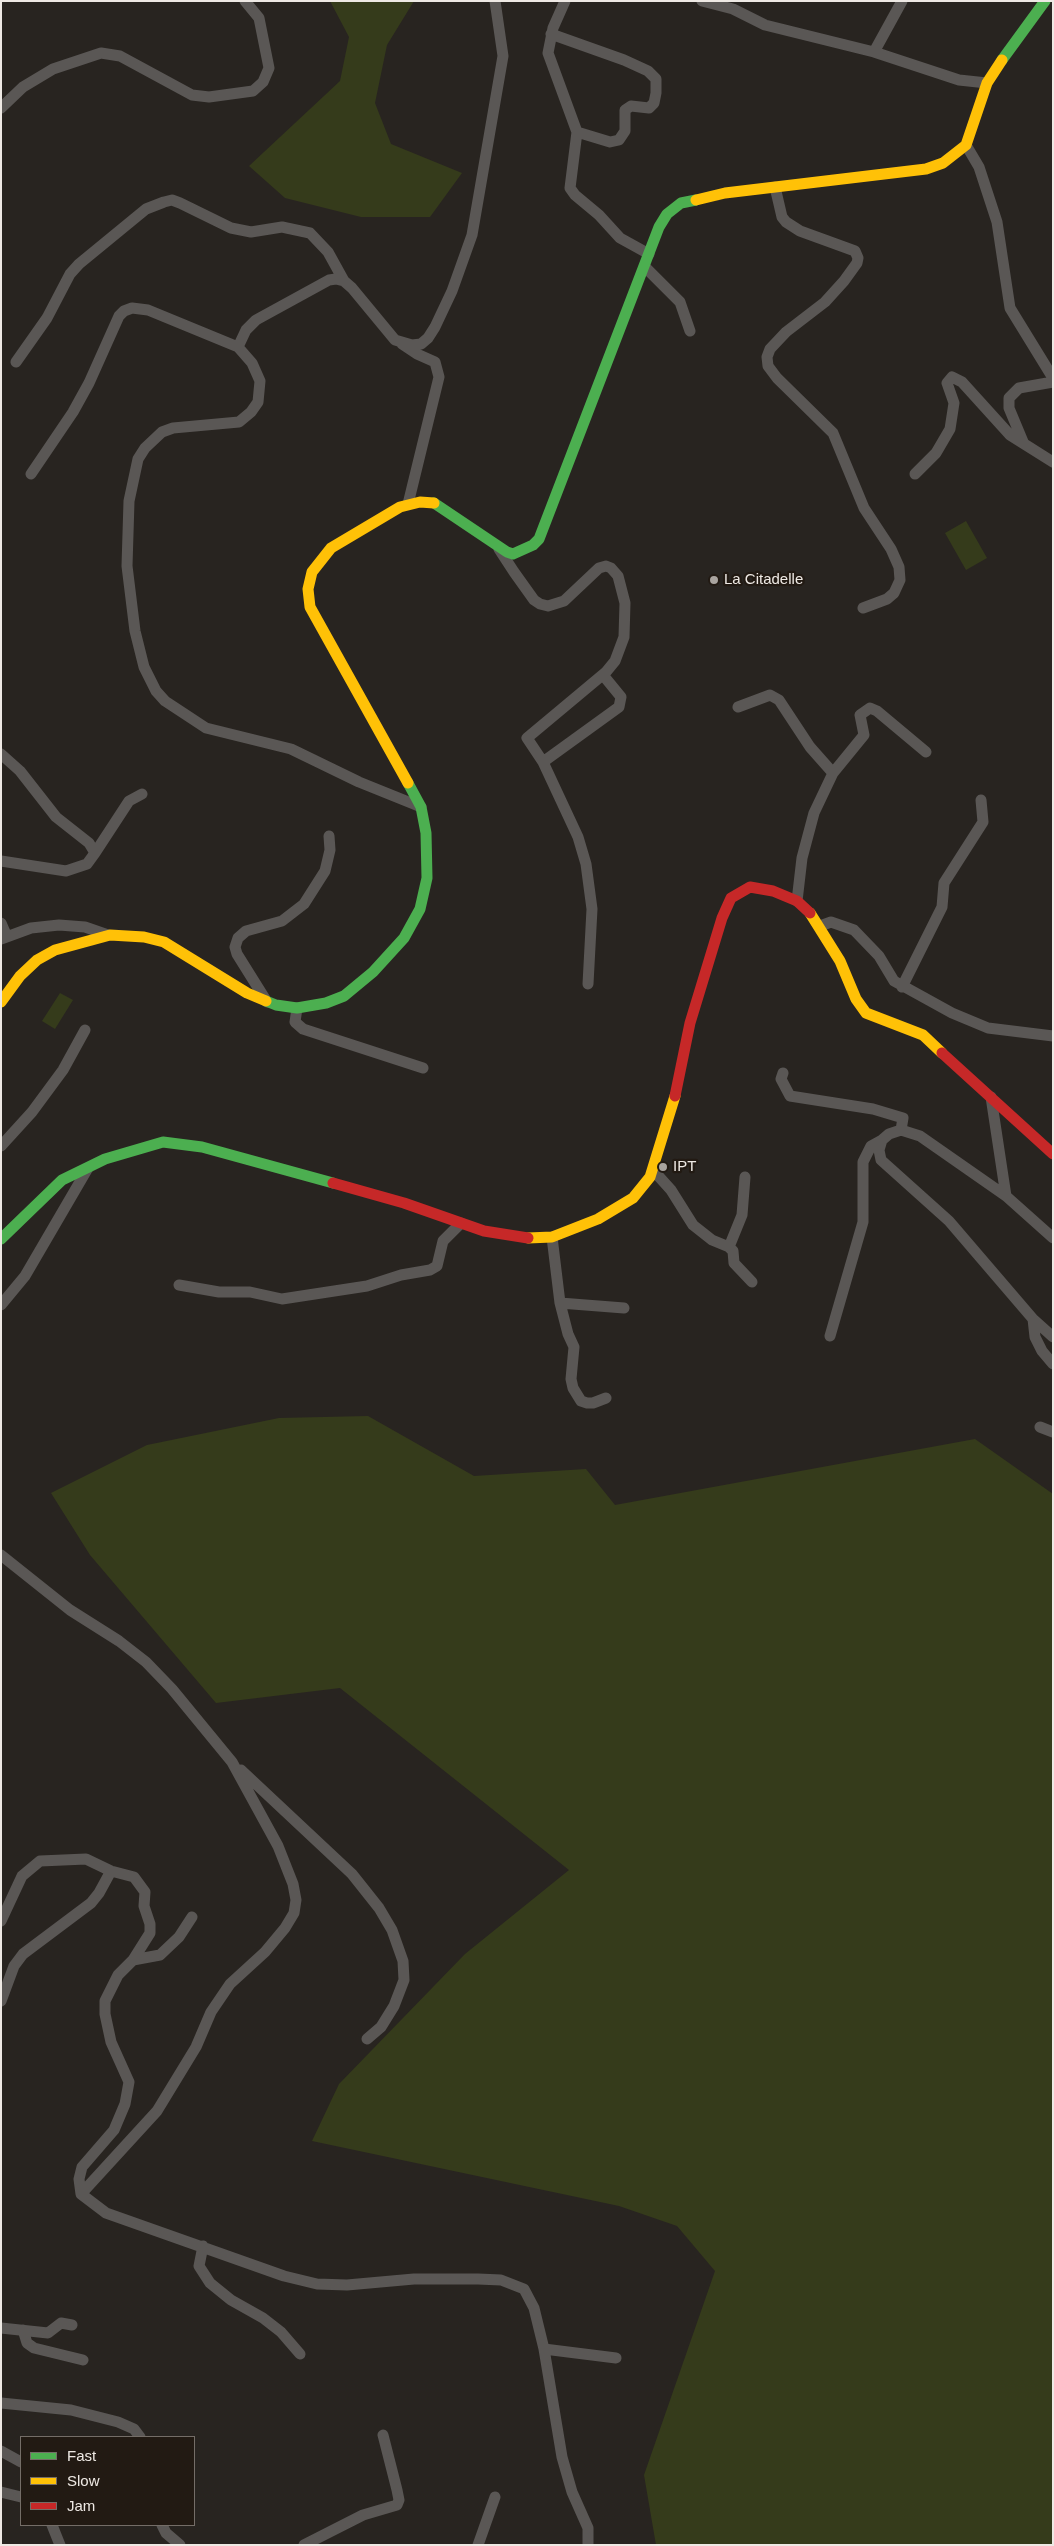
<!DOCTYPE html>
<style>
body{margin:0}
#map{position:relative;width:1054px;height:2546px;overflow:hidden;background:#282420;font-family:Arial,sans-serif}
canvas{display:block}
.frame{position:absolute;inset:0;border:2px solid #eee9e4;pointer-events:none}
.legend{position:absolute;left:20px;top:2436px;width:175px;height:90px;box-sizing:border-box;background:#221a13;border:1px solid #746d67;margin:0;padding:6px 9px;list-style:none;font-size:15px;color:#eee9e4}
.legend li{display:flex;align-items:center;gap:10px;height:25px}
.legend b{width:25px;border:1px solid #746d67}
</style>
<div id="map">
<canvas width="1054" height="2546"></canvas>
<div class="frame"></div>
<ul class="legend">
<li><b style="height:6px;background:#4caf50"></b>Fast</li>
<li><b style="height:6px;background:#ffc107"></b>Slow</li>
<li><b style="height:6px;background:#c62828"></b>Jam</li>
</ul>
</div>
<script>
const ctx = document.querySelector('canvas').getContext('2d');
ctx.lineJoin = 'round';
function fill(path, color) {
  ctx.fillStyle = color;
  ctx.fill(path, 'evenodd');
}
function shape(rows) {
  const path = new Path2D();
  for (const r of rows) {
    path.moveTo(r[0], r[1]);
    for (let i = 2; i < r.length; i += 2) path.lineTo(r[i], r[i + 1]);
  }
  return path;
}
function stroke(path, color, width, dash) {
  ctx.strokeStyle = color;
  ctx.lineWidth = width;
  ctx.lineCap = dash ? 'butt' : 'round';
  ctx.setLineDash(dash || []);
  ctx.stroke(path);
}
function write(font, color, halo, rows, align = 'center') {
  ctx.font = font + ' Arial,sans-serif';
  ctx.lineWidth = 4.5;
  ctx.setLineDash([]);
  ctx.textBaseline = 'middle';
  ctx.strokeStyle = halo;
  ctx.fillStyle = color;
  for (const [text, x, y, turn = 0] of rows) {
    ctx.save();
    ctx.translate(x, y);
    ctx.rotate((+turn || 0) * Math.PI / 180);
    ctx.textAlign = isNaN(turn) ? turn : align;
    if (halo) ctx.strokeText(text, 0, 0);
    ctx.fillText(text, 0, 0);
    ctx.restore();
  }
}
fill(shape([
 [330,1,414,1,387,45,375,103,391,144,462,173,430,217,361,217,285,198,249,166,340,81,349,37],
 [966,521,987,558,966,570,945,533],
 [60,993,73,1000,55,1029,42,1021],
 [368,1416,474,1476,586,1469,615,1505,975,1439,1053,1494,1053,2545,656,2545,644,2475,715,2271,677,2226,619,2206,312,2141,339,2084,465,1954,569,1870,340,1688,216,1703,90,1555,51,1493,147,1445,279,1418]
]), '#353b1b');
stroke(shape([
 [565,1,553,28,548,53,577,132,570,188,575,195,599,215,620,238,649,254],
 [702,1,733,9,765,25,874,52,959,80,987,83],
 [551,34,624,60,648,71,656,79,656,93,654,103,649,108,631,106,625,110,625,131,619,140,610,142,577,132],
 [874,52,902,1],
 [1,108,23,87,53,69,101,53,120,56,192,95,209,97,253,91,263,82,269,68,259,18,245,1],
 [966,145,979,167,997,222,1010,308,1053,378],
 [775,187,782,217,786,222,800,231,855,251,858,258,857,263,844,281,825,302,786,332,770,349,767,357,768,366,777,378,833,433,864,508,891,549,899,567,900,580,894,593,887,599,863,608],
 [645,267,680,302,690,331],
 [402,344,417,354,435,362,439,377,408,504],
 [238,347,246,330,256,320,329,280,336,279,344,281,352,288,395,340,412,345,421,344,428,338,435,327,452,291,472,235,503,56,495,1],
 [16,362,47,318,70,274,79,264,146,209,164,202,172,200,180,203,231,228,251,232,282,227,310,233,328,252,344,281],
 [1024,444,1009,408,1009,398,1019,388,1053,382],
 [31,474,73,412,89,383,119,316,124,311,132,308,148,310,238,347,252,363,260,381,258,402,251,412,239,422,173,428,162,432,145,448,138,459,129,501,127,566,135,631,144,667,156,691,165,701,206,728,291,749,359,782,421,807],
 [915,474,936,453,950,429,954,403,947,383,952,377,962,382,1010,435,1053,462],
 [499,549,514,572,534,600,540,604,548,606,564,601,599,568,606,566,611,568,618,576,625,603,624,637,615,661,606,672,527,738,543,762,619,707,621,697,603,675],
 [738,707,770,695,779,700,810,747,833,773],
 [1,754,20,771,56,817,89,843,95,853,87,864,66,871,1,861],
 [543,762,578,837,586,864,592,909,588,984],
 [95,853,129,801,142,794],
 [797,901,802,858,814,813,833,773,864,735,860,715,870,708,877,711,926,752],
 [1,923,7,937],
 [820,926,831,922,854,930,879,956,894,981,952,1013,988,1028,1053,1036],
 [1,939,31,928,59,925,85,927,108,935],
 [902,987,942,907,944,883,983,822,981,800],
 [267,1002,237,954,235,947,238,938,246,931,282,921,304,904,325,871,330,850,329,836],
 [297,1008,295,1022,303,1029,423,1068],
 [783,1073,781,1079,790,1096,873,1109,903,1118,901,1130],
 [991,1097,1006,1196],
 [1,1146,32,1112,63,1070,85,1030],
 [653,1170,671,1190,693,1225,712,1240,729,1247,733,1251,734,1263,752,1282],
 [552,1237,560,1303,568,1334,574,1347,571,1379,573,1388,581,1401,587,1403,593,1403,606,1398],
 [1053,1238,1006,1196,920,1136,901,1130,889,1134,882,1140,879,1150,881,1160,949,1221,1033,1319,1053,1337],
 [729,1247,742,1215,745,1177],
 [179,1285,219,1292,250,1292,282,1299,367,1286,401,1275,430,1270,437,1266,443,1241,461,1223],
 [560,1303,624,1308],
 [1,1305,25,1276,88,1168],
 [1033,1319,1035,1337,1042,1351,1053,1364],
 [830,1336,863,1222,863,1162,871,1146,882,1140],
 [1040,1427,1053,1432],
 [1,1555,70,1610,119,1641,146,1662,172,1689,232,1762,278,1846,293,1884,296,1900,294,1913,285,1928,265,1952,230,1984,211,2012,196,2047,157,2111,81,2194],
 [241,1770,352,1874,379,1908,392,1930,403,1961,404,1980,394,2006,381,2027,367,2039],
 [1,1921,22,1876,40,1861,86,1859,111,1871,134,1877,145,1892,144,1906,150,1924,150,1933,133,1960,118,1975,105,2001,105,2014,111,2042,129,2082,125,2104,114,2130,82,2167,79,2179,81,2194,106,2213,284,2276,317,2284,347,2285,414,2279,478,2279,501,2280,524,2289,534,2308,544,2349,562,2457,572,2492,588,2528,588,2545],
 [133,1960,160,1955,179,1937,192,1917],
 [1,2001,14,1966,23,1954,91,1903,99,1893,111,1871],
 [203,2246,199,2266,210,2283,231,2300,263,2318,281,2332,300,2354],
 [1,2328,48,2333,61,2323,72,2325],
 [23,2330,27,2343,34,2348,83,2360],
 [544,2349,616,2358],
 [1,2403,71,2410,118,2422,134,2429,140,2437],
 [1,2451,21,2462],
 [1,2492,21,2497],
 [52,2525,60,2545],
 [162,2525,166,2533,180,2545],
 [304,2545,363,2515,397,2505,399,2500,397,2490,383,2435],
 [478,2545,495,2497]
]), '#5a5755', 11);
stroke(shape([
 [1002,60,1045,1],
 [434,503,507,552,513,554,533,545,539,539,659,227,667,214,681,203,696,200],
 [266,1001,276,1005,297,1008,326,1003,344,996,373,972,404,938,420,909,427,878,426,833,421,807,408,783],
 [1,1239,62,1180,105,1159,163,1142,202,1147,333,1183]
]), '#4caf50', 11);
stroke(shape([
 [696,200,725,193,926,169,943,163,966,145,987,83,1002,60],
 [408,783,310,607,308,589,312,572,331,548,400,507,420,502,434,503],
 [810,913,840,961,856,999,866,1013,923,1035,942,1053],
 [1,1002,20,976,37,960,55,950,110,935,144,937,164,942,247,993,266,1001],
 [528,1238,552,1237,598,1219,633,1198,650,1177,675,1096]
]), '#ffc107', 11);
stroke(shape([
 [942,1053,1053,1154],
 [675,1096,690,1023,722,918,731,898,750,887,773,891,797,901,810,913],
 [333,1183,404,1203,484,1231,528,1238]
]), '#c62828', 11);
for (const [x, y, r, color] of [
 [714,580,5,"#a9a49f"],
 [663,1167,5,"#a9a49f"]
]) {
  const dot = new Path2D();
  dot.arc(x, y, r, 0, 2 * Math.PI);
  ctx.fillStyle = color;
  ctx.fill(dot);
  stroke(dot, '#221a13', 2);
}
write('15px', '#eee9e4', '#221a13', [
 ["La Citadelle",724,580],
 ["IPT",673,1167]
], 'left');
</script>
